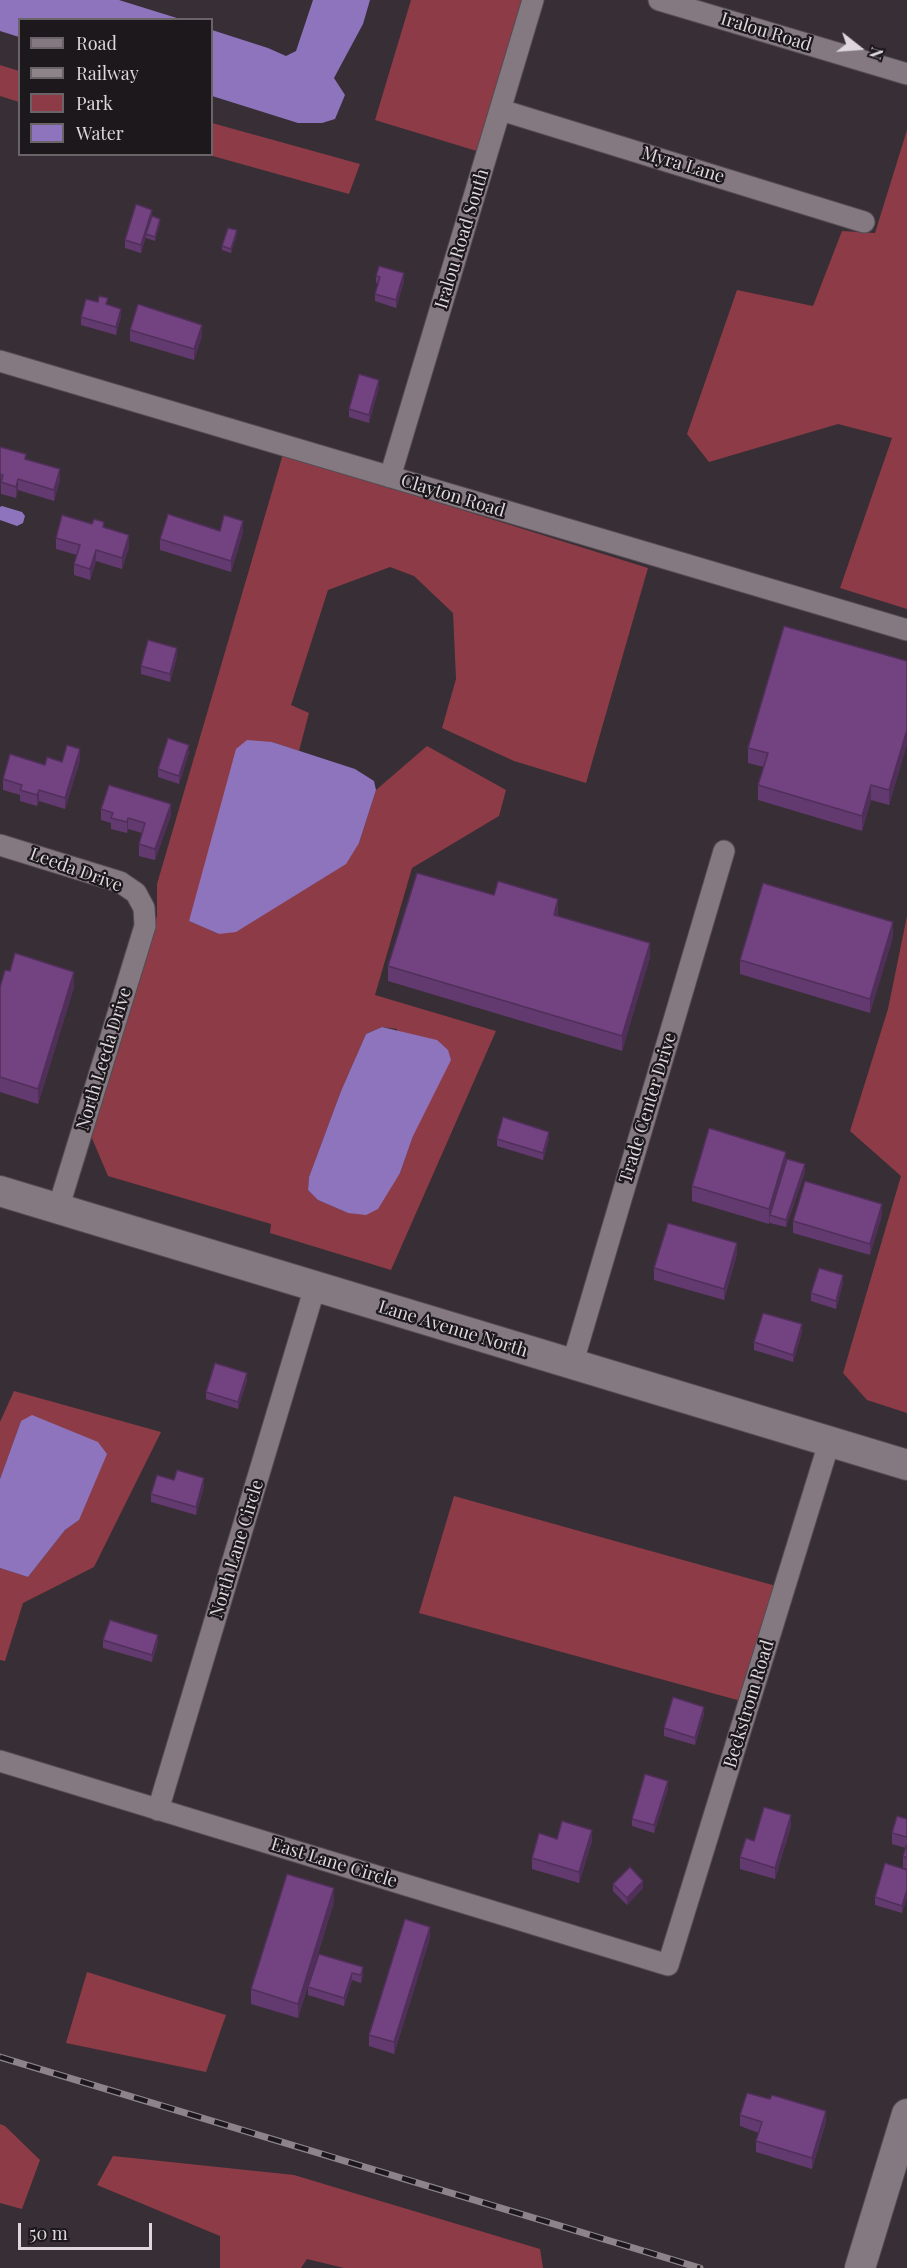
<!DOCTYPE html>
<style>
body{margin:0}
#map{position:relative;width:907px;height:2268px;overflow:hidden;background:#382e35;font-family:"Playfair Display",serif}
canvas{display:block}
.legend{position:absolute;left:18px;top:18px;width:195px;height:138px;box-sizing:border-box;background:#1c181b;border:2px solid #6a6468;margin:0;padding:8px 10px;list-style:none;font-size:18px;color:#ded7dc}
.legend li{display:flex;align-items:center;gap:12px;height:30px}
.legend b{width:30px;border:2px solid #6a6468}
.north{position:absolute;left:829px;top:18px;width:60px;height:60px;-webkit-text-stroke:4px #1c181b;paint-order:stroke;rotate:107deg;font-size:16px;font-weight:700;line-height:24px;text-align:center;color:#ded7dc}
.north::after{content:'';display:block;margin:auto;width:21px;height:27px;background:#ded7dc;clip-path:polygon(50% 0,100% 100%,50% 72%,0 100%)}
.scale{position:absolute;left:18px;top:2223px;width:134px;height:27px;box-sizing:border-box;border:3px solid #ded7dc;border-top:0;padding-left:8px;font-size:18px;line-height:21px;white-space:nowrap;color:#ded7dc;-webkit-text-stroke:4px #1c181b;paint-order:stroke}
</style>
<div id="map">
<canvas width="907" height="2268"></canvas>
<ul class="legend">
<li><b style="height:8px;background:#847881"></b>Road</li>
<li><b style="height:8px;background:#8d848a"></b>Railway</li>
<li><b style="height:16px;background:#8d3c47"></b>Park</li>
<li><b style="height:16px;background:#8d74bd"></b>Water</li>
</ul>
<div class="north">N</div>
<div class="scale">50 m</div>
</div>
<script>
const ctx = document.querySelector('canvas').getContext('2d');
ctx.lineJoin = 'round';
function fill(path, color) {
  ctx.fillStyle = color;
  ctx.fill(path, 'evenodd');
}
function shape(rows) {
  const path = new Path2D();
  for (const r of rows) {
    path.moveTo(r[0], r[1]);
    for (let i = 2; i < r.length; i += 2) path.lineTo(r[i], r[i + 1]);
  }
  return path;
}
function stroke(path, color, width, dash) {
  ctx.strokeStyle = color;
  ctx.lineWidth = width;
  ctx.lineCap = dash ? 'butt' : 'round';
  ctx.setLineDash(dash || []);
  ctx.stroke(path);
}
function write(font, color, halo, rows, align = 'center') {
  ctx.font = font + ' "Playfair Display",serif';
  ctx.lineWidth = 4.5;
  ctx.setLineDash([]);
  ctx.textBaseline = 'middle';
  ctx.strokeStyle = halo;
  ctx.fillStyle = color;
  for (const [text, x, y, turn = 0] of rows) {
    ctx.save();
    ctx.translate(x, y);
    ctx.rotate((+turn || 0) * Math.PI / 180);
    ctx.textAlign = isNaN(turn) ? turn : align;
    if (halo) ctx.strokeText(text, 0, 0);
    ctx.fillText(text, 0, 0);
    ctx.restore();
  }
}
fill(shape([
 [411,0,524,0,480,152,375,120],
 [0,65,19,71,19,102,0,96],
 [212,123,360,164,349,194,209,155,212,154],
 [907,130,907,609,840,588,892,438,838,424,709,462,687,434,737,290,813,306,842,231,875,233],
 [283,454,648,568,586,783,514,761,442,728,456,679,453,613,414,576,390,567,328,590,291,705,309,713,299,751,272,742,189,921,219,934,359,843,376,790,427,746,506,790,499,816,412,868,375,995,496,1031,391,1270,270,1233,271,1224,108,1176,91,1136,157,916,157,884],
 [382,1027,397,1029,413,1136,400,1173,348,1213,318,1200,308,1190,309,1177,341,1091,366,1034],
 [907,916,907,1413,867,1400,843,1373,901,1176,850,1131,888,1009],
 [14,1391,161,1432,94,1567,23,1603,5,1661,0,1660,0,1568,28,1577,65,1530,79,1520,21,1421,0,1479,0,1422],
 [454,1496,776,1586,741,1701,419,1613],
 [87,1972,226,2015,206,2072,66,2043],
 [0,2124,5,2126,40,2160,22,2209,0,2203],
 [113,2156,294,2175,540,2249,543,2268,344,2268,307,2259,301,2268,220,2268,220,2236,97,2185]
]), '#8d3c47');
fill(shape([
 [0,0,119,0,180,19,20,20,19,37,0,31],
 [313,0,370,0,363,24,334,78,345,95,335,119,322,123,298,123,212,96,212,30,268,48,286,56,296,51],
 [2,506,22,512,25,516,23,523,17,526,0,520,0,507],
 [247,740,272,742,355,769,374,781,376,790,359,843,346,864,236,932,219,934,189,921,236,749],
 [382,1027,437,1040,448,1050,451,1060,413,1136,400,1173,378,1209,366,1215,348,1213,318,1200,308,1190,309,1177,341,1091,366,1034],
 [32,1415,98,1442,107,1454,79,1520,65,1530,28,1577,0,1568,0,1479,21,1421]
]), '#8d74bd');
const street = shape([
 [659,0,907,74],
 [501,110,864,222],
 [0,361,907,630],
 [390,477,533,0],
 [0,845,120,882,136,893,144,908,145,926,58,1209],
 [572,1365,724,851],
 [0,1761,668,1965,829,1443],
 [158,1810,315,1287]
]);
const secondary = shape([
 [0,1191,907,1465],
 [860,2268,907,2114]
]);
stroke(street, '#544c52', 23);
stroke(secondary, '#544c52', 32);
stroke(street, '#847881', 21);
stroke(secondary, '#847881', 30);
const rail = shape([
 [0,2057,700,2268]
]);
stroke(rail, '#8d848a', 7);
stroke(rail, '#1c181b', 4.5, [14]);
fill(shape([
 [152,217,160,223,155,241,146,238,146,236,141,253,125,248,125,240],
 [237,234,231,253,222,250,222,246],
 [376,276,404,281,396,308,375,301,375,294,378,284,376,283],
 [108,305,121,316,116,335,81,325,81,317],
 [130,330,202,336,194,360,130,341],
 [379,387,369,423,349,417,349,409],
 [0,447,26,459,60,480,54,501,18,490,16,498,1,494],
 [104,528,129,547,122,569,96,561,90,580,74,575,74,564,77,555,56,549,56,538],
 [220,531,243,532,231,572,160,550,160,539],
 [177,656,170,682,141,674,141,666],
 [907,661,907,744,889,805,871,800,862,831,758,800,758,785,764,767,748,763,748,748],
 [189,752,179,784,158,777,158,769],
 [80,760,65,809,39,801,37,806,20,801,20,795,3,790,3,779,45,765,62,762],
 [101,809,171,815,155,860,139,856,139,844,142,833,128,829,127,833,111,829,111,823,101,820],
 [558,913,558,916,650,957,622,1051,388,981,388,966],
 [893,937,870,1013,740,974,740,960],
 [0,987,74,987,38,1104,0,1092],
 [497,1139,549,1139,543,1160,497,1146],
 [805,1172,786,1227,770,1223,770,1220,769,1224,692,1201,692,1186],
 [882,1215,870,1255,793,1233,793,1221],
 [737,1254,724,1300,654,1280,654,1268],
 [843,1283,836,1309,811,1301,811,1293],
 [802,1332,793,1362,754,1350,754,1342],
 [247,1380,238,1409,206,1399,206,1392],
 [174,1480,204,1486,196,1515,151,1502,151,1494],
 [103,1640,158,1642,152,1662,103,1648],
 [704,1714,695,1745,664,1736,664,1728],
 [668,1788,654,1833,632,1826,632,1819],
 [907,1819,907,1869,903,1868,903,1856,906,1848,892,1844,892,1833],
 [791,1826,775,1879,740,1869,740,1857,754,1841],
 [557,1839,592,1841,579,1883,532,1869,532,1858],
 [907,1870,907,1897,902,1913,875,1905,875,1897],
 [613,1884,643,1888,627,1905,613,1891],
 [334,1902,298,2018,251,2004,251,1989],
 [430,1938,394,2054,369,2046,369,2035],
 [319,1954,363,1975,361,1983,352,1980,344,2006,308,1995,308,1987],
 [770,2099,826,2122,812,2169,756,2152,756,2141,759,2133,740,2126,740,2115]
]), '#633a6f');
fill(shape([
 [152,210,152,217,141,253,141,245],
 [160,219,160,223,155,241,155,237],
 [237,230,237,234,231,253,231,249],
 [404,273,404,281,396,308,396,300],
 [121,309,121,316,116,335,116,327],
 [202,325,202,336,194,360,194,349],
 [379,380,379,387,369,423,369,415],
 [60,469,60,480,54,501,54,490],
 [18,479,18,490,16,498,16,487],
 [243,521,243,532,231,572,231,561],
 [129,535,129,547,122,569,122,558],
 [96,550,96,561,90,580,90,569],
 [177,648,177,656,170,682,170,674],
 [907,730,907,744,889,805,889,790],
 [189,745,189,752,179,784,179,776],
 [80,749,80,760,65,809,65,798],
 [871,785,871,800,862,831,862,816],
 [39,790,39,801,37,806,37,795],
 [171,804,171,815,155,860,155,849],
 [128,818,128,829,127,833,127,822],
 [558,899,558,913,554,929,554,915],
 [893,922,893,937,870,1013,870,999],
 [650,943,650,957,622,1051,622,1036],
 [74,972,74,987,38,1104,38,1089],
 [549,1132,549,1139,543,1160,543,1153],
 [786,1152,786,1167,770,1215,769,1224,769,1209],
 [805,1164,805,1172,786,1227,786,1220],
 [882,1204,882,1215,870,1255,870,1244],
 [737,1243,737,1254,724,1300,724,1289],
 [843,1275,843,1283,836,1309,836,1301],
 [802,1324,802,1332,793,1362,793,1355],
 [247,1373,247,1380,238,1409,238,1402],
 [204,1478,204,1486,196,1515,196,1507],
 [158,1635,158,1642,152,1662,152,1655],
 [704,1707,704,1714,695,1745,695,1738],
 [668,1781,668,1788,654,1833,654,1825],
 [791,1815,791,1826,775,1879,775,1868],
 [592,1830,592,1841,579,1883,579,1872],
 [643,1881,643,1888,627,1905,627,1898],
 [334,1888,334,1902,298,2018,298,2004],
 [907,1890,907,1897,902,1913,902,1906],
 [430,1927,430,1938,394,2054,394,2042],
 [363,1967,363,1975,361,1983,361,1975],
 [352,1973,352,1980,344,2006,344,1998],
 [826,2111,826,2122,812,2169,812,2158]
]), '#502f5a');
const building = shape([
 [136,204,152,210,141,245,125,240,136,204],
 [152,216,160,219,155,237,146,234,152,216],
 [228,228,237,230,231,249,222,246,228,228],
 [379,266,404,273,396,300,375,294,380,277,376,276,379,266],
 [99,296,108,298,106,304,121,309,116,327,81,317,86,299,98,302,99,296],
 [138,304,202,325,194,349,130,330,138,304],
 [359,374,379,380,369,415,349,409,359,374],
 [0,447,26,454,25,459,60,469,54,490,18,479,16,487,1,482,3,475,0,474,0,447],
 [168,514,220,531,224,515,243,521,231,561,160,539,168,514],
 [62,515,92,524,94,519,104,522,103,527,129,535,122,558,96,550,90,569,74,564,80,545,56,538,62,515],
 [784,626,907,661,907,730,889,790,871,785,862,816,758,785,768,753,748,748,784,626],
 [148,640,177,648,170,674,141,666,148,640],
 [168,738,189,745,179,776,158,769,168,738],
 [67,745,80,749,65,798,39,790,37,795,20,790,22,785,3,779,10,754,45,765,47,757,62,762,67,745],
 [109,785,171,804,155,849,139,844,145,823,128,818,127,822,111,818,113,813,101,809,109,785],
 [417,873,494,895,498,881,558,899,554,915,650,943,622,1036,388,966,417,873],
 [763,883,893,922,870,999,740,960,763,883],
 [15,953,74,972,38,1089,0,1077,0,987,5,970,10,971,15,953],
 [503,1117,549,1132,543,1153,497,1139,503,1117],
 [709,1128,786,1152,769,1209,692,1186,709,1128],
 [787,1159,805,1164,786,1220,770,1215,787,1159],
 [805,1181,882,1204,870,1244,793,1221,805,1181],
 [668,1223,737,1243,724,1289,654,1268,668,1223],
 [819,1268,843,1275,836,1301,811,1293,819,1268],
 [763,1313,802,1324,793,1355,754,1342,763,1313],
 [215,1363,247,1373,238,1402,206,1392,215,1363],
 [177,1470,204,1478,196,1507,151,1494,157,1475,174,1480,177,1470],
 [110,1620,158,1635,152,1655,103,1640,110,1620],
 [673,1697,704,1707,695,1738,664,1728,673,1697],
 [645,1774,668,1781,654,1825,632,1819,645,1774],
 [764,1807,791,1815,775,1868,740,1857,746,1838,754,1841,764,1807],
 [897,1816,907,1819,907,1837,892,1833,897,1816],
 [562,1821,592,1830,579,1872,532,1858,539,1833,557,1839,562,1821],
 [907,1844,907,1858,903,1856,907,1844],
 [885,1863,907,1870,907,1890,902,1906,875,1897,885,1863],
 [630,1867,643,1881,627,1898,613,1884,630,1867],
 [287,1874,334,1888,298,2004,251,1989,287,1874],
 [405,1919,430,1927,394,2042,369,2035,405,1919],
 [319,1954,363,1967,361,1975,352,1973,344,1998,308,1987,319,1954],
 [747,2093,770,2099,772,2095,826,2111,812,2158,756,2141,762,2122,740,2115,747,2093]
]);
fill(building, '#734381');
stroke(building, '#502f5a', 1.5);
write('18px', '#ded7dc', '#1c181b', [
 ["Iralou Road",766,32,17],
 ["Myra Lane",683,165,17],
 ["Iralou Road South",462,239,-73],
 ["Clayton Road",453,496,17],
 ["Leeda Drive",76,870,20],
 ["North Leeda Drive",104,1059,-73],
 ["Trade Center Drive",648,1108,-73],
 ["Lane Avenue North",453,1329,17],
 ["North Lane Circle",237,1549,-73],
 ["Beckstrom Road",749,1704,-73],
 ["East Lane Circle",334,1863,17]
]);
</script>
